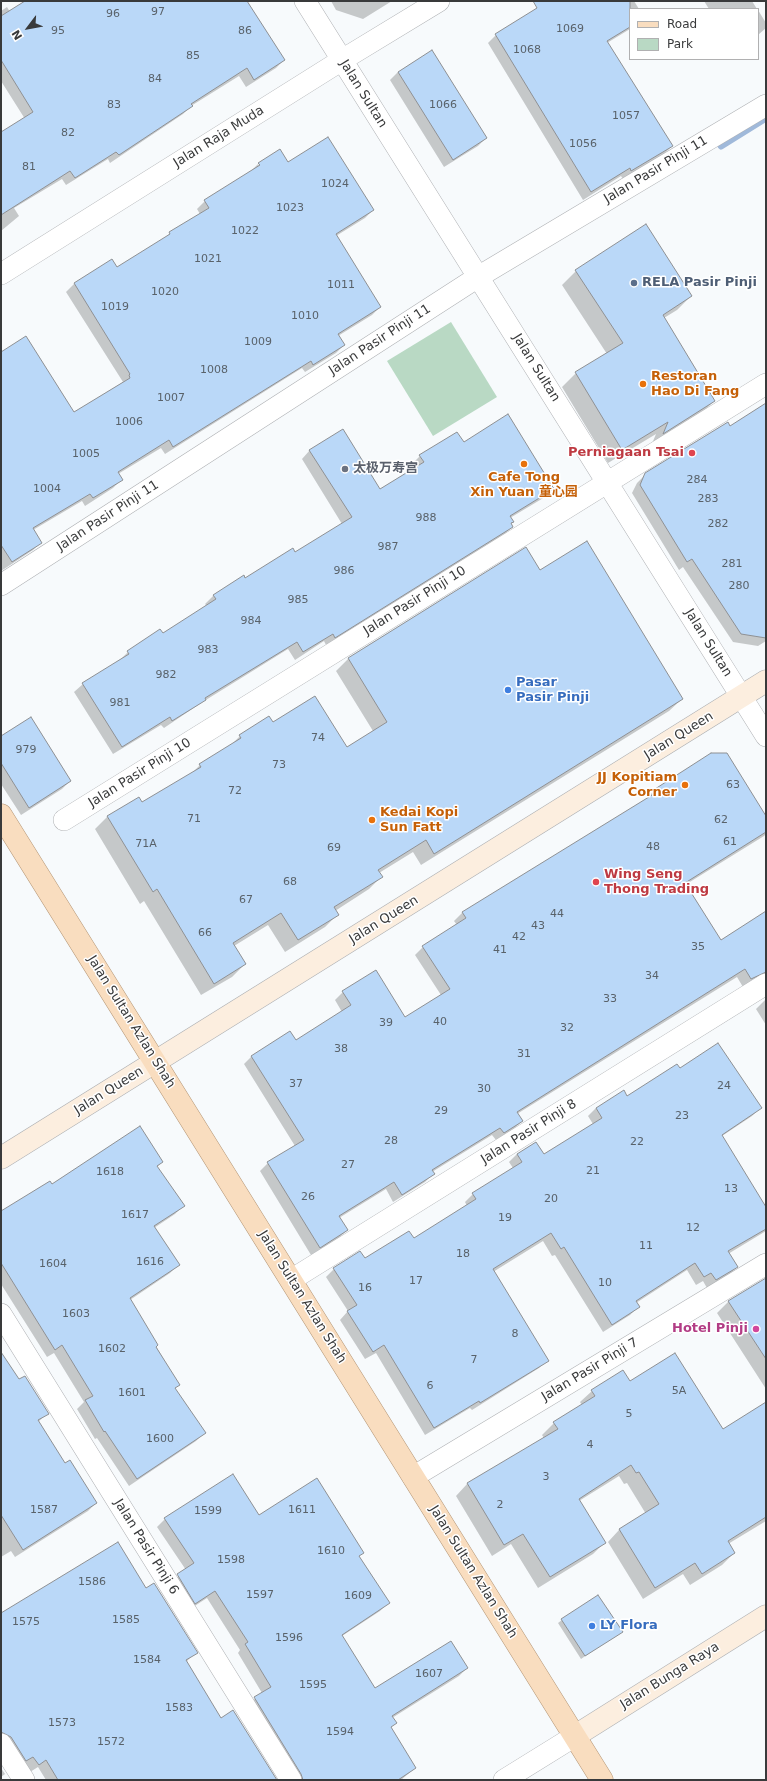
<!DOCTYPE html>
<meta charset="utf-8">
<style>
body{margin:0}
#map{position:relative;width:767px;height:1781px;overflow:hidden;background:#f7fafc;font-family:"DejaVu Sans",sans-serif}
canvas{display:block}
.frame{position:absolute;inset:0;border:2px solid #393a3b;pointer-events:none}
.legend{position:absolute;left:629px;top:8px;width:130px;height:52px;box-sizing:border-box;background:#fff;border:1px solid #b0b0b1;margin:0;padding:5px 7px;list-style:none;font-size:12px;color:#393a3b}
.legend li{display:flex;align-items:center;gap:8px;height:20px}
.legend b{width:20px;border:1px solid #b0b0b1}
.north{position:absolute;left:8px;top:8px;width:40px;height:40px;-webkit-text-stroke:3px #fff;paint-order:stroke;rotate:238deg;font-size:11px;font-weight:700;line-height:16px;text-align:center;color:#393a3b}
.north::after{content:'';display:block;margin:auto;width:14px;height:18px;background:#393a3b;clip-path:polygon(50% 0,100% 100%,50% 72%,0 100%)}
</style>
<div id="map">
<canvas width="767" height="1781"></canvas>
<div class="frame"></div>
<ul class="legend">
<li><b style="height:5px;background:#f9ddbf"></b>Road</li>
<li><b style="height:11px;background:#b9d9c4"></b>Park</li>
</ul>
<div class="north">N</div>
</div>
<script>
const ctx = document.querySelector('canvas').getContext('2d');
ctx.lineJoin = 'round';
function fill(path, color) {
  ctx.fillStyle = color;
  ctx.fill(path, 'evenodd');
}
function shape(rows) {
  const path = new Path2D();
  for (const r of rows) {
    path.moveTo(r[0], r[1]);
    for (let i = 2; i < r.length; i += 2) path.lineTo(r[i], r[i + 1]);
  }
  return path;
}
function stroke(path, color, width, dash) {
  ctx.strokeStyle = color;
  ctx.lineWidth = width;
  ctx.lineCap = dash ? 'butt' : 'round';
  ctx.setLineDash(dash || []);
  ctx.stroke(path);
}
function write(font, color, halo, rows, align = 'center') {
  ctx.font = font + ' "DejaVu Sans","Noto Sans SC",sans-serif';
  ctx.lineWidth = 3;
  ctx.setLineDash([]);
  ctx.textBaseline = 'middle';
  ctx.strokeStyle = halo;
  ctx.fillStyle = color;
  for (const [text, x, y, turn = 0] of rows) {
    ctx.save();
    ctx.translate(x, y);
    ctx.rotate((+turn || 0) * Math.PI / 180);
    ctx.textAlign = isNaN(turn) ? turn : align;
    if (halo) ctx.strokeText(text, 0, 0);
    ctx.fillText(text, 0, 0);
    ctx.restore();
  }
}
fill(shape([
 [451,322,497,397,433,436,387,361]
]), '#b9d9c4');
fill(shape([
 [27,1,247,1,284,60,276,68,246,87,239,76,191,106,183,114,110,163,108,159,66,185,62,179,14,208,19,216,1,231,1,133,25,119,1,81,1,11,7,7,10,12],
 [331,1,392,1,363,19,336,10],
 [549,1,634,1,639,9,630,9,630,29,607,43,672,146,664,154,623,179,621,176,583,200,488,43,496,35],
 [704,1,752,1,757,9,709,9],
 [758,10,766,23,766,28,758,35],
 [432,51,486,138,478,146,444,167,390,80,398,72],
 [280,150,288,163,373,210,365,218,336,236,380,307,372,315,338,336,344,345,336,353,305,372,302,368,165,454,161,448,118,474,121,480,113,488,85,506,82,501,33,530,41,542,33,550,1,571,1,353,74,413,123,382,66,292,74,284,112,260,117,269,163,240,170,233,200,214,197,209,205,201,251,171,258,164,262,170,260,164,258,164],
 [576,271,691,296,677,310,664,318,714,401,700,415,651,446,656,434,608,463,562,387,576,373,607,354,562,285],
 [766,410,766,641,758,646,733,642,683,567,679,570,632,493,637,483,646,474,730,427],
 [463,443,553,488,545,497,510,518,512,527,504,535,326,645,324,641,295,660,288,649,201,703,164,728,161,725,113,754,74,692,83,684,120,660,128,652,162,634,207,606,205,604,214,595,295,554,342,524,302,459,310,450,380,490,415,469,412,464,420,456],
 [526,549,540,571,682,699,669,711,421,865,413,852,379,873,381,877,369,889,335,911,337,915,325,927,285,952,268,925,234,946,245,964,232,977,201,995,144,901,140,904,95,829,107,817,142,804,191,774,200,765,230,746,240,736,272,723,346,748,373,731,336,671,348,659],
 [1,737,70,781,62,789,21,815,1,784],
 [656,789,766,818,766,834,764,836,685,885,720,941,766,912,766,984,743,987,737,977,517,1114,522,1121,514,1129,496,1140,492,1135,432,1172,433,1174,425,1182,393,1202,386,1189,339,1218,347,1230,339,1238,311,1255,260,1171,268,1163,295,1146,244,1064,252,1056,296,1041,342,1012,335,1000,343,992,405,1018,441,995,415,955,423,947,457,925,454,921,462,913,649,799,648,797],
 [766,999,766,1025,756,1009],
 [679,1069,760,1108,752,1116,722,1136,766,1209,766,1231,728,1254,737,1267,729,1275,707,1288,703,1281,696,1285,687,1270,636,1303,638,1307,630,1315,603,1332,555,1255,552,1256,543,1241,493,1272,547,1360,539,1368,472,1410,470,1408,425,1435,376,1353,365,1359,340,1320,348,1311,326,1277,334,1269,365,1260,413,1240,467,1206,465,1202,473,1194,513,1168,509,1162,517,1154,535,1143,544,1155,593,1124,588,1116,596,1108,627,1097],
 [162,1162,157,1167,183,1206,175,1214,154,1228,178,1265,170,1273,130,1300,178,1385,175,1389,204,1433,196,1441,129,1486,97,1438,95,1439,77,1409,84,1402,54,1353,47,1357,1,1284,1,1212,52,1185],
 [766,1279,766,1389,717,1313,729,1301],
 [1,1353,19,1381,48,1413,38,1422,65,1464,96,1503,88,1511,15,1557,11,1551,1,1557],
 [630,1383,722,1431,766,1403,766,1521,728,1544,734,1553,722,1565,690,1585,683,1574,643,1599,608,1542,619,1530,646,1514,627,1483,624,1484,619,1476,579,1501,605,1542,593,1554,538,1588,511,1544,492,1556,456,1496,467,1484,544,1438,542,1435,554,1423,582,1405,580,1402,592,1391],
 [259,1517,362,1553,358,1557,388,1603,380,1611,342,1636,375,1690,467,1668,459,1676,392,1718,396,1723,390,1728,415,1768,401,1780,292,1780,246,1706,262,1693,238,1653,240,1650,207,1598,187,1611,170,1583,186,1570,157,1527,165,1519],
 [146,1590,196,1652,186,1662,221,1719,276,1780,46,1780,38,1767,30,1772,1,1744,1,1614],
 [562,1620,621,1632,581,1659,558,1623],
 [1,1768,5,1774,1,1777]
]), '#0003');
stroke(shape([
 [721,146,766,118]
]), '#a0b9da', 7);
const building = shape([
 [25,1,247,1,285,60,254,80,247,68,191,104,193,106,119,155,116,152,75,178,70,171,1,215,1,132,33,112,1,60,1,16,25,1],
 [533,1,630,1,630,27,607,41,673,146,631,171,630,168,591,192,495,34,537,8,533,1],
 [432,50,487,138,453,160,398,72,432,50],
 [328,137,374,210,336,234,381,307,338,334,345,345,313,365,311,361,173,447,169,440,118,472,123,480,93,498,90,494,33,528,42,543,12,562,1,545,1,352,26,336,74,412,130,378,129,375,130,374,74,283,112,259,117,267,170,234,169,232,209,208,204,200,260,165,258,163,280,149,288,162,328,137],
 [646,224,692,296,663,315,715,401,663,434,668,422,622,450,575,372,623,343,575,270,646,224],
 [766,403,766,638,741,634,692,559,687,562,640,485,645,473,728,422,730,426,766,403],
 [508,414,554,489,510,516,514,522,511,523,513,527,335,638,333,634,303,652,297,642,205,698,206,700,172,721,170,717,122,747,82,683,129,654,127,651,160,629,163,633,216,599,213,595,244,575,245,578,293,548,295,552,352,517,309,450,343,429,380,489,424,462,419,455,457,432,464,442,508,414],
 [587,541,683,699,434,854,426,840,378,870,383,877,334,907,339,915,298,940,281,913,233,943,246,964,214,984,157,889,153,892,107,816,139,797,142,802,201,767,199,764,241,738,239,735,269,716,273,722,315,696,347,747,387,722,348,658,526,547,540,570,587,541],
 [31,717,71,781,29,808,1,763,1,736,31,717],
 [711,753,727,753,766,816,766,832,685,883,721,940,766,911,766,972,751,979,745,969,517,1112,523,1121,504,1133,500,1128,432,1170,435,1174,402,1195,394,1182,339,1216,348,1230,320,1248,267,1162,304,1140,251,1056,290,1031,296,1040,351,1005,342,991,376,970,405,1017,450,989,422,946,466,918,462,912,657,792,655,789,711,753],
 [718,1043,762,1108,722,1135,766,1207,766,1229,728,1251,738,1267,716,1280,711,1273,704,1277,695,1263,636,1301,640,1307,612,1325,564,1247,561,1249,551,1233,493,1269,549,1361,480,1403,479,1401,434,1428,384,1345,373,1352,347,1311,357,1305,333,1268,360,1251,365,1258,409,1231,414,1238,476,1199,472,1193,522,1162,517,1154,536,1142,544,1154,602,1118,596,1108,624,1090,627,1096,677,1064,680,1068,718,1043],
 [140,1126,163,1162,157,1166,185,1206,154,1226,180,1265,130,1298,158,1345,156,1347,180,1385,175,1388,206,1433,137,1479,105,1431,104,1432,85,1400,93,1396,62,1345,55,1350,1,1263,1,1211,50,1181,52,1184,140,1126],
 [766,1278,766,1359,728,1301,766,1278],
 [1,1352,19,1379,25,1376,49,1414,38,1420,65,1463,70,1460,97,1503,23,1550,1,1515,1,1352],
 [675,1353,723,1429,766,1402,766,1517,728,1541,735,1553,702,1574,695,1563,655,1588,619,1529,659,1504,639,1472,636,1473,631,1465,579,1499,606,1543,550,1577,523,1534,504,1545,467,1483,558,1429,553,1422,595,1396,591,1390,623,1370,630,1381,675,1353],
 [233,1474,259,1515,317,1478,364,1553,359,1556,390,1603,342,1635,375,1688,451,1641,468,1668,392,1716,397,1723,391,1727,416,1768,398,1780,303,1780,301,1774,254,1697,271,1687,245,1644,248,1642,215,1591,195,1604,177,1574,194,1563,164,1518,233,1474],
 [118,1542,146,1588,154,1583,198,1653,186,1660,221,1718,233,1710,277,1780,58,1780,46,1760,39,1765,33,1757,26,1761,11,1737,1,1732,1,1613,118,1542],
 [598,1595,623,1632,585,1656,561,1619,598,1595]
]);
fill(building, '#bad8f8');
stroke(building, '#8e9093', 1);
const street = shape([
 [305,1,766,736],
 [1,274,342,60,439,1],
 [1,585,478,277,766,105],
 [64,820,766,384],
 [291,1280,766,984],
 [1,1314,291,1780],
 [413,1477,766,1264],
 [1,1744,24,1780],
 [504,1780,575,1736]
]);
const secondary = shape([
 [1,1158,766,681],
 [575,1736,766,1616]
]);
const primary = shape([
 [1,815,602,1780]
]);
stroke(street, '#aeb0b3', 22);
stroke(secondary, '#aeb0b3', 23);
stroke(primary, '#b39575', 23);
stroke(street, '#fff', 21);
stroke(secondary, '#fceedf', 22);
stroke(primary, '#f9ddbf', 22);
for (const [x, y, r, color] of [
 [634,283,4,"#5c6f8a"],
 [643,384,4,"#e8710a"],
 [692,453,4,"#e0444e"],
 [524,464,4,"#e8710a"],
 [345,469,4,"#6b7280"],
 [508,690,4,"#3f7fe0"],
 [685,785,4,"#e8710a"],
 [372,820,4,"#e8710a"],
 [596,882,4,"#e0444e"],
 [756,1329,4,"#d1479c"],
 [592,1626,4,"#3f7fe0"]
]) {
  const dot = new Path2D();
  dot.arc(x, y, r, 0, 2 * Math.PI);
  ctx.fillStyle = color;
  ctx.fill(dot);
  stroke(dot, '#fff', 1.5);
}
write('11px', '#59626a', null, [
 ["97",158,12],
 ["96",113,14],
 ["1069",570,29],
 ["95",58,31],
 ["86",245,31],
 ["1068",527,50],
 ["85",193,56],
 ["84",155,79],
 ["83",114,105],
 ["1066",443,105],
 ["1057",626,116],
 ["82",68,133],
 ["1056",583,144],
 ["81",29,167],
 ["1024",335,184],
 ["1023",290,208],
 ["1022",245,231],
 ["1021",208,259],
 ["1011",341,285],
 ["1020",165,292],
 ["1019",115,307],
 ["1010",305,316],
 ["1009",258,342],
 ["1008",214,370],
 ["1007",171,398],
 ["1006",129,422],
 ["1005",86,454],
 ["284",697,480],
 ["1004",47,489],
 ["283",708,499],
 ["988",426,518],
 ["282",718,524],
 ["987",388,547],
 ["281",732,564],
 ["986",344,571],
 ["280",739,586],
 ["985",298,600],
 ["984",251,621],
 ["983",208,650],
 ["982",166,675],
 ["981",120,703],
 ["74",318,738],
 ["979",26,750],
 ["73",279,765],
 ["63",733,785],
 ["72",235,791],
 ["71",194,819],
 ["62",721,820],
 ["61",730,842],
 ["71A",146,844],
 ["48",653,847],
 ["69",334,848],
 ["68",290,882],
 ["67",246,900],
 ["44",557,914],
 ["43",538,926],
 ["66",205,933],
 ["42",519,937],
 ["35",698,947],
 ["41",500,950],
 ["34",652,976],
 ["33",610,999],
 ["40",440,1022],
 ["39",386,1023],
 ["32",567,1028],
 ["38",341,1049],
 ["31",524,1054],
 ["37",296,1084],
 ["24",724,1086],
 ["30",484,1089],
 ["29",441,1111],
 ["23",682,1116],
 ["28",391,1141],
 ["22",637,1142],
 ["27",348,1165],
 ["21",593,1171],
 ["1618",110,1172],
 ["13",731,1189],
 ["26",308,1197],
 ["20",551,1199],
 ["1617",135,1215],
 ["19",505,1218],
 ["12",693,1228],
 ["11",646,1246],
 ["18",463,1254],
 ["1616",150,1262],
 ["1604",53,1264],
 ["17",416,1281],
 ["10",605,1283],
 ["16",365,1288],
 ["1603",76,1314],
 ["8",515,1334],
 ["1602",112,1349],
 ["7",474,1360],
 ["6",430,1386],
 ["5A",679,1391],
 ["1601",132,1393],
 ["5",629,1414],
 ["1600",160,1439],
 ["4",590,1445],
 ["3",546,1477],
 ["2",500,1505],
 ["1587",44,1510],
 ["1611",302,1510],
 ["1599",208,1511],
 ["1610",331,1551],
 ["1598",231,1560],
 ["1586",92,1582],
 ["1597",260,1595],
 ["1609",358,1596],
 ["1585",126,1620],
 ["1575",26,1622],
 ["1596",289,1638],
 ["1584",147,1660],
 ["1607",429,1674],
 ["1595",313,1685],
 ["1583",179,1708],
 ["1573",62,1723],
 ["1594",340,1732],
 ["1572",111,1742]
]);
write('13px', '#393a3b', '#fff', [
 ["Jalan Sultan",363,94,58],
 ["Jalan Raja Muda",219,137,-32],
 ["Jalan Pasir Pinji 11",656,170,-31],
 ["Jalan Pasir Pinji 11",380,340,-33],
 ["Jalan Sultan",536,368,58],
 ["Jalan Pasir Pinji 11",108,516,-33],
 ["Jalan Pasir Pinji 10",415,601,-32],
 ["Jalan Sultan",708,643,58],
 ["Jalan Queen",679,736,-32],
 ["Jalan Pasir Pinji 10",140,773,-32],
 ["Jalan Queen",384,920,-32],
 ["Jalan Sultan Azlan Shah",131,1022,58],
 ["Jalan Queen",109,1091,-32],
 ["Jalan Pasir Pinji 8",529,1132,-32],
 ["Jalan Sultan Azlan Shah",302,1297,58],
 ["Jalan Pasir Pinji 7",590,1370,-31],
 ["Jalan Pasir Pinji 6",146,1547,58],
 ["Jalan Sultan Azlan Shah",473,1572,58],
 ["Jalan Bunga Raya",670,1676,-32]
]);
write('bold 13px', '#4e5e75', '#fff', [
 ["RELA Pasir Pinji",642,283]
], 'left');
write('bold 13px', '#c56008', '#fff', [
 ["Restoran",651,377],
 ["Hao Di Fang",651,392],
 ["Cafe Tong",524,478,"center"],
 ["Xin Yuan 童心园",524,493,"center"],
 ["JJ Kopitiam",677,778,"right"],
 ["Corner",677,793,"right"],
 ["Kedai Kopi",380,813],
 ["Sun Fatt",380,828]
], 'left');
write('bold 13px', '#be3a42', '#fff', [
 ["Perniagaan Tsai",684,453],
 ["Wing Seng",604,875,"left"],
 ["Thong Trading",604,890,"left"]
], 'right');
write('bold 13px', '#5b616d', '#fff', [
 ["太极万寿宫",353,469]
], 'left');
write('bold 13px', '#366cbe', '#fff', [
 ["Pasar",516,683],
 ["Pasir Pinji",516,698],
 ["LY Flora",600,1626]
], 'left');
write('bold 13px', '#b23c85', '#fff', [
 ["Hotel Pinji",748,1329]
], 'right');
</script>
